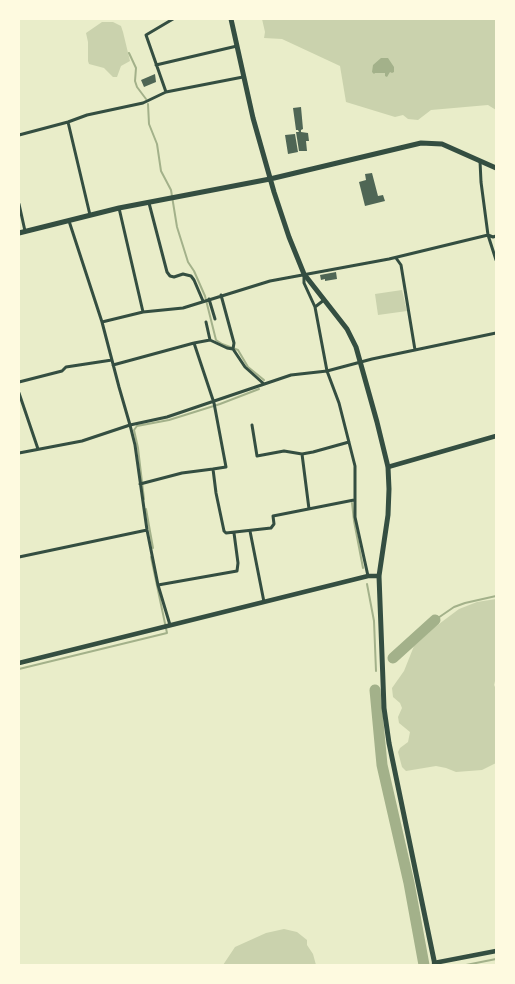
<!DOCTYPE html>
<style>
body{margin:0}
#map{position:relative;width:515px;height:984px;overflow:hidden;background:#e9edc9;font-family:Jost,sans-serif}
canvas{display:block}
.frame{position:absolute;inset:0;border:20px solid #fefae0;pointer-events:none}
</style>
<div id="map">
<canvas width="515" height="984"></canvas>
<div class="frame"></div>
</div>
<script>
const ctx = document.querySelector('canvas').getContext('2d');
ctx.lineJoin = 'round';
function fill(path, color) {
  ctx.fillStyle = color;
  ctx.fill(path, 'evenodd');
}
function shape(rows) {
  const path = new Path2D();
  for (const r of rows) {
    path.moveTo(r[0], r[1]);
    for (let i = 2; i < r.length; i += 2) path.lineTo(r[i], r[i + 1]);
  }
  return path;
}
function stroke(path, color, width, dash) {
  ctx.strokeStyle = color;
  ctx.lineWidth = width;
  ctx.lineCap = dash ? 'butt' : 'round';
  ctx.setLineDash(dash || []);
  ctx.stroke(path);
}
fill(shape([
 [262,19,496,19,496,110,488,105,431,110,418,120,408,119,403,115,395,117,346,102,340,66,282,39,264,38,265,32],
 [102,22,113,22,121,26,123,32,130,61,121,66,117,77,113,77,104,68,89,64,88,61,88,42,86,33],
 [402,290,407,311,378,315,375,294],
 [496,599,496,677,494,685,496,689,496,763,482,770,456,772,446,768,436,766,406,771,402,767,398,752,400,748,408,742,410,732,399,723,398,717,402,708,400,703,393,697,392,688,404,671,414,646,435,627,459,609,477,602],
 [284,929,297,932,307,940,307,945,313,954,316,965,223,965,235,947,266,933]
]), '#cad2ad');
fill(shape([
 [381,58,388,58,394,67,394,72,392,73,390,72,387,77,385,76,385,73,375,73,374,74,372,72,373,65]
]), '#a3b18a');
stroke(shape([
 [129,53,136,68,135,81,137,87,146,99],
 [148,104,149,124,157,144,161,171,171,190,177,227,188,262,194,271,205,296,216,340,222,344,238,350,248,367,264,380],
 [144,499,138,448,134,430,137,426,169,420,220,404,259,389],
 [352,503,354,521,363,568],
 [146,509,153,548],
 [367,584,374,621,376,671],
 [435,620,454,607,465,603,496,596],
 [19,669,167,633,151,557],
 [466,965,496,959]
]), '#a3b18a', 2);
stroke(shape([
 [393,658,435,620],
 [375,690,382,765,409,883,424,965]
]), '#a3b18a', 11);
fill(shape([
 [155,74,156,82,144,87,141,80],
 [301,107,303,129,301,130,301,132,308,133,309,141,306,141,307,151,299,151,296,132,299,132,298,130,296,130,293,108],
 [295,134,298,152,288,154,285,135],
 [372,173,378,196,383,195,385,201,365,206,359,182,366,180,365,174],
 [336,272,337,279,325,281,325,279,321,280,320,275]
]), '#4f6655');
stroke(shape([
 [156,65,237,46],
 [166,92,146,35,173,19],
 [68,122,90,215],
 [19,135,68,122,87,115,143,103,166,92,243,77],
 [480,161,481,182,488,235,496,260],
 [149,203,167,272,170,276,174,277,183,274,191,276,194,280,203,301],
 [19,204,25,231],
 [119,208,143,312],
 [69,221,102,322,119,387,130,425,135,445,147,530,158,585,170,625],
 [396,258,401,265,415,350],
 [304,276,304,283,315,307,327,371,372,359,496,333],
 [221,295,234,343,233,349],
 [209,299,215,319],
 [315,307,324,300],
 [102,322,143,312,183,308,270,281,389,259,488,235,493,237,496,236],
 [206,322,210,340],
 [194,343,214,403,226,467,213,469],
 [113,365,194,343,210,340,227,348,233,349,245,367,264,384],
 [19,382,62,371,66,367,112,360],
 [19,393,38,449],
 [252,425,257,456,284,451,302,454,313,452,349,442],
 [19,453,82,441,130,425,167,417,291,375,327,371,339,403,355,466,355,517,368,576],
 [302,454,309,509],
 [140,484,182,473,213,469,216,493,224,531,226,533,271,528,274,524,273,516,354,500],
 [250,531,264,602],
 [19,557,147,530],
 [158,585,237,571,238,563,234,533]
]), '#344e41', 3);
stroke(shape([
 [388,467,496,436],
 [19,663,368,576,379,576],
 [434,963,496,951]
]), '#344e41', 4.5);
stroke(shape([
 [231,19,253,118,274,192,289,237,304,274,347,329,356,347,377,422,388,467,389,489,388,515,379,576,384,708,389,743,435,965],
 [19,233,119,208,270,179,421,143,442,144,496,168]
]), '#344e41', 5);
</script>
